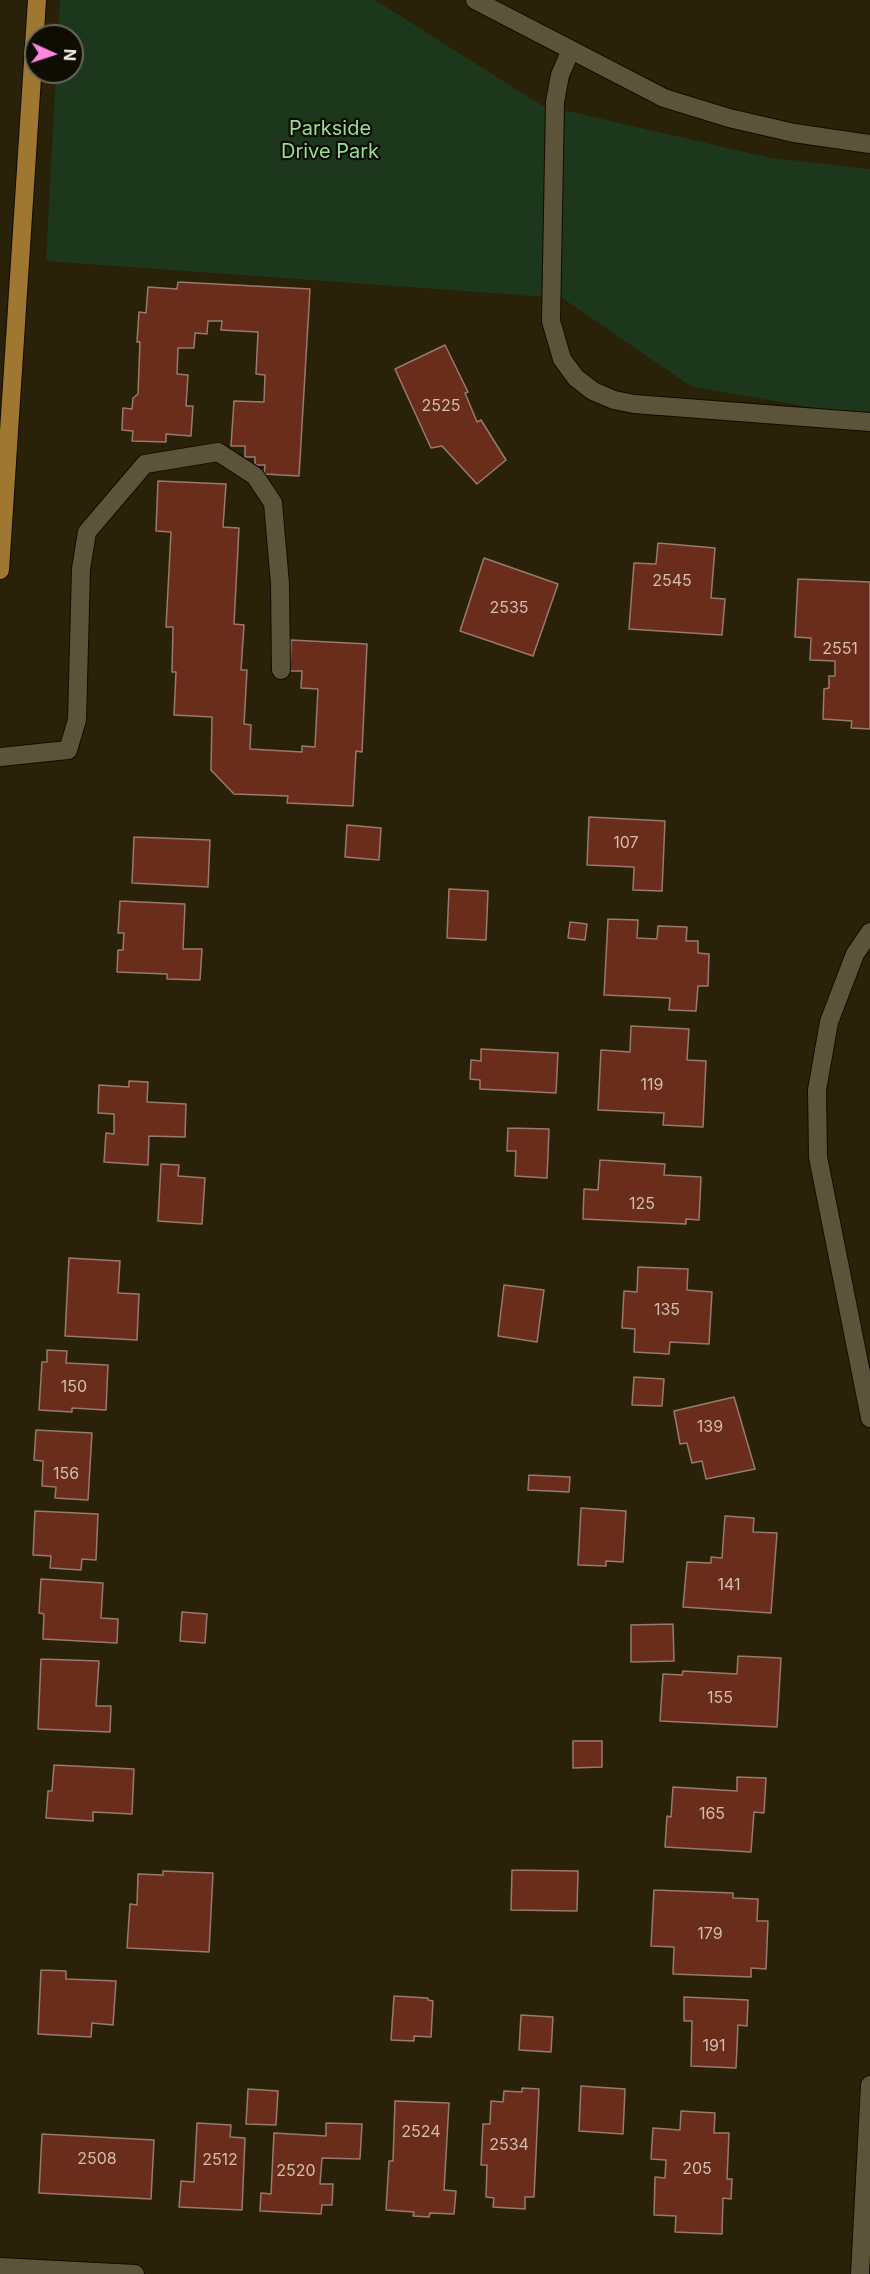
<!DOCTYPE html>
<style>
body{margin:0}
#map{position:relative;width:870px;height:2274px;overflow:hidden;background:#292208;font-family:Inter,sans-serif}
canvas{display:block}
.north{position:absolute;left:24px;top:24px;width:60px;height:60px;box-sizing:border-box;background:#0f0c03;border:2px solid #6a675b;border-radius:50%;rotate:93deg;font-size:16px;font-weight:700;line-height:24px;text-align:center;color:#f3efdf}
.north::after{content:'';display:block;margin:auto;width:21px;height:27px;background:#fe85e0;clip-path:polygon(50% 0,100% 100%,50% 72%,0 100%)}
</style>
<div id="map">
<canvas width="870" height="2274"></canvas>
<div class="north">N</div>
</div>
<script>
const ctx = document.querySelector('canvas').getContext('2d');
ctx.lineJoin = 'round';
function fill(path, color) {
  ctx.fillStyle = color;
  ctx.fill(path, 'evenodd');
}
function shape(rows) {
  const path = new Path2D();
  for (const r of rows) {
    path.moveTo(r[0], r[1]);
    for (let i = 2; i < r.length; i += 2) path.lineTo(r[i], r[i + 1]);
  }
  return path;
}
function stroke(path, color, width, dash) {
  ctx.strokeStyle = color;
  ctx.lineWidth = width;
  ctx.lineCap = dash ? 'butt' : 'round';
  ctx.setLineDash(dash || []);
  ctx.stroke(path);
}
function write(font, color, halo, rows, align = 'center') {
  ctx.font = font + ' Inter,sans-serif';
  ctx.lineWidth = 4.5;
  ctx.setLineDash([]);
  ctx.textBaseline = 'middle';
  ctx.strokeStyle = halo;
  ctx.fillStyle = color;
  for (const [text, x, y, turn = 0] of rows) {
    ctx.save();
    ctx.translate(x, y);
    ctx.rotate((+turn || 0) * Math.PI / 180);
    ctx.textAlign = isNaN(turn) ? turn : align;
    if (halo) ctx.strokeText(text, 0, 0);
    ctx.fillText(text, 0, 0);
    ctx.restore();
  }
}
fill(shape([
 [60,0,375,0,541,105,771,158,870,169,870,417,692,387,562,298,46,261,56,72,72,72,72,36,58,36]
]), '#1d371d');
const building = shape([
 [178,282,310,289,299,476,264,474,265,465,255,465,255,457,245,457,245,446,231,446,234,401,264,402,265,375,256,374,258,332,221,330,222,321,208,321,207,334,195,333,194,348,178,348,177,374,188,375,186,406,193,406,191,436,166,434,166,442,132,441,133,431,122,430,123,408,132,409,133,398,138,394,140,342,137,342,139,312,146,313,148,287,177,289,178,282],
 [445,345,468,392,465,393,477,422,481,420,506,460,477,484,442,446,431,448,395,369,445,345],
 [158,481,226,484,223,527,239,528,234,624,244,625,241,670,247,670,244,724,251,725,250,749,302,752,302,746,315,747,318,689,301,688,302,671,290,671,291,640,367,644,362,752,356,751,353,806,287,803,288,796,234,794,211,770,212,717,174,715,176,672,172,672,173,627,166,627,171,532,156,531,158,481],
 [658,543,715,548,711,598,725,599,722,635,629,629,634,563,656,564,658,543],
 [484,558,558,584,533,656,460,631,484,558],
 [798,579,870,582,870,729,851,728,852,721,823,719,824,689,829,688,829,676,835,676,835,661,810,660,811,638,795,637,798,579],
 [589,817,665,821,662,891,633,890,634,867,587,865,589,817],
 [347,825,381,828,379,860,345,857,347,825],
 [134,837,210,840,208,887,132,883,134,837],
 [449,889,488,891,486,940,447,938,449,889],
 [120,901,185,904,183,949,202,949,200,980,167,979,167,974,117,972,118,950,123,950,124,933,118,933,120,901],
 [608,919,638,920,637,938,657,939,658,926,687,927,686,941,698,941,698,953,709,954,708,986,698,986,696,1011,669,1010,670,998,604,995,608,919],
 [570,922,587,924,585,940,568,938,570,922],
 [631,1026,689,1029,687,1060,706,1061,703,1127,663,1125,664,1113,598,1110,601,1050,630,1052,631,1026],
 [481,1049,558,1053,556,1093,480,1089,480,1080,470,1079,471,1060,481,1061,481,1049],
 [129,1081,148,1082,147,1102,186,1104,185,1137,149,1136,148,1165,104,1162,106,1133,114,1134,114,1114,98,1113,99,1085,129,1087,129,1081],
 [508,1128,549,1129,547,1178,515,1176,516,1151,507,1151,508,1128],
 [600,1160,665,1164,664,1175,701,1177,699,1220,686,1219,686,1224,583,1219,584,1189,598,1190,600,1160],
 [161,1164,179,1165,178,1176,205,1178,202,1224,158,1221,161,1164],
 [69,1258,120,1261,118,1293,139,1294,137,1340,65,1336,69,1258],
 [638,1267,688,1269,687,1290,712,1292,709,1344,670,1342,669,1354,634,1352,635,1329,622,1328,624,1291,637,1292,638,1267],
 [504,1285,544,1290,537,1342,498,1336,504,1285],
 [47,1350,67,1351,66,1363,108,1365,106,1410,72,1408,72,1412,39,1410,42,1362,47,1362,47,1350],
 [634,1377,664,1379,662,1406,632,1405,634,1377],
 [734,1397,755,1469,706,1479,702,1461,692,1463,687,1443,680,1444,674,1411,734,1397],
 [36,1430,92,1433,88,1500,55,1498,56,1487,42,1486,43,1461,34,1460,36,1430],
 [529,1475,570,1477,569,1492,528,1490,529,1475],
 [581,1508,626,1511,623,1562,606,1561,606,1566,578,1565,581,1508],
 [35,1511,98,1514,96,1560,82,1559,81,1570,50,1568,51,1556,33,1555,35,1511],
 [725,1516,754,1518,753,1532,777,1533,771,1613,683,1607,687,1562,711,1563,711,1557,722,1558,725,1516],
 [41,1579,103,1583,101,1618,118,1619,117,1643,43,1639,44,1614,39,1613,41,1579],
 [182,1612,207,1614,205,1643,180,1641,182,1612],
 [673,1624,674,1661,631,1662,631,1625,673,1624],
 [738,1656,781,1658,777,1727,660,1721,663,1674,682,1675,683,1671,737,1674,738,1656],
 [41,1659,99,1661,96,1706,111,1706,110,1732,38,1729,41,1659],
 [573,1741,602,1741,602,1767,573,1768,573,1741],
 [54,1765,134,1769,132,1814,93,1812,93,1821,46,1818,48,1791,52,1791,54,1765],
 [737,1777,766,1778,764,1813,754,1812,751,1852,665,1847,667,1816,671,1817,673,1787,737,1791,737,1777],
 [512,1870,578,1871,577,1911,511,1910,512,1870],
 [163,1871,213,1873,209,1952,127,1948,130,1904,137,1905,138,1874,163,1875,163,1871],
 [654,1890,733,1893,733,1898,758,1899,757,1921,768,1921,766,1969,751,1968,751,1977,673,1974,674,1947,651,1946,654,1890],
 [41,1970,66,1971,66,1979,116,1981,113,2025,92,2023,91,2037,38,2034,41,1970],
 [394,1996,428,1998,428,2000,433,2001,431,2037,414,2036,414,2041,391,2040,394,1996],
 [684,1997,748,2000,747,2026,738,2025,736,2068,691,2066,692,2021,684,2021,684,1997],
 [521,2015,553,2017,551,2052,519,2050,521,2015],
 [581,2086,625,2089,623,2134,579,2131,581,2086],
 [522,2088,539,2089,534,2197,525,2197,525,2209,493,2207,494,2198,486,2197,487,2165,481,2165,483,2124,490,2124,491,2101,503,2102,504,2091,522,2092,522,2088],
 [248,2089,278,2091,276,2125,246,2124,248,2089],
 [395,2101,449,2103,444,2190,456,2191,454,2214,430,2213,429,2217,413,2216,414,2212,386,2210,389,2161,393,2161,395,2101],
 [681,2111,715,2113,714,2133,729,2133,727,2179,732,2179,731,2199,723,2198,722,2234,675,2232,676,2216,654,2215,655,2177,665,2178,666,2160,651,2159,653,2128,680,2130,681,2111],
 [197,2123,231,2125,230,2137,245,2138,242,2210,179,2207,181,2181,194,2182,197,2123],
 [326,2123,362,2124,360,2159,322,2158,320,2184,333,2184,332,2205,322,2205,321,2214,260,2211,261,2193,271,2194,274,2133,326,2136,326,2123],
 [42,2134,154,2140,151,2199,39,2193,42,2134]
]);
fill(building, '#6b2d1b');
stroke(building, '#987970', 1.5);
const minor = shape([
 [475,0,664,98,729,118,794,133,870,144],
 [571,50,560,75,555,102,551,321,562,359,576,378,593,391,614,400,634,404,870,422],
 [0,757,68,750,77,720,81,569,87,532,145,464,218,452,255,476,273,503,280,584,281,670],
 [870,932,855,954,829,1022,817,1090,818,1157,870,1418],
 [0,2267,135,2274],
 [860,2274,870,2085]
]);
const major = shape([
 [0,570,37,0]
]);
stroke(minor, '#120b00', 20);
stroke(major, '#120b00', 20);
stroke(minor, '#5c543a', 18);
stroke(major, '#9f7730', 18);
write('16px', '#d1beae', null, [
 ["2525",441,406],
 ["2545",672,581],
 ["2535",509,608],
 ["2551",840,649],
 ["107",626,843],
 ["119",652,1085],
 ["125",642,1204],
 ["135",667,1310],
 ["150",74,1387],
 ["139",710,1427],
 ["156",66,1474],
 ["141",729,1585],
 ["155",720,1698],
 ["165",712,1814],
 ["179",710,1934],
 ["191",714,2046],
 ["2524",421,2132],
 ["2534",509,2145],
 ["2508",97,2159],
 ["2512",220,2160],
 ["205",697,2169],
 ["2520",296,2171]
]);
write('20px', '#95de96', '#0f0c03', [
 ["Parkside",330,129],
 ["Drive Park",330,152]
]);
</script>
